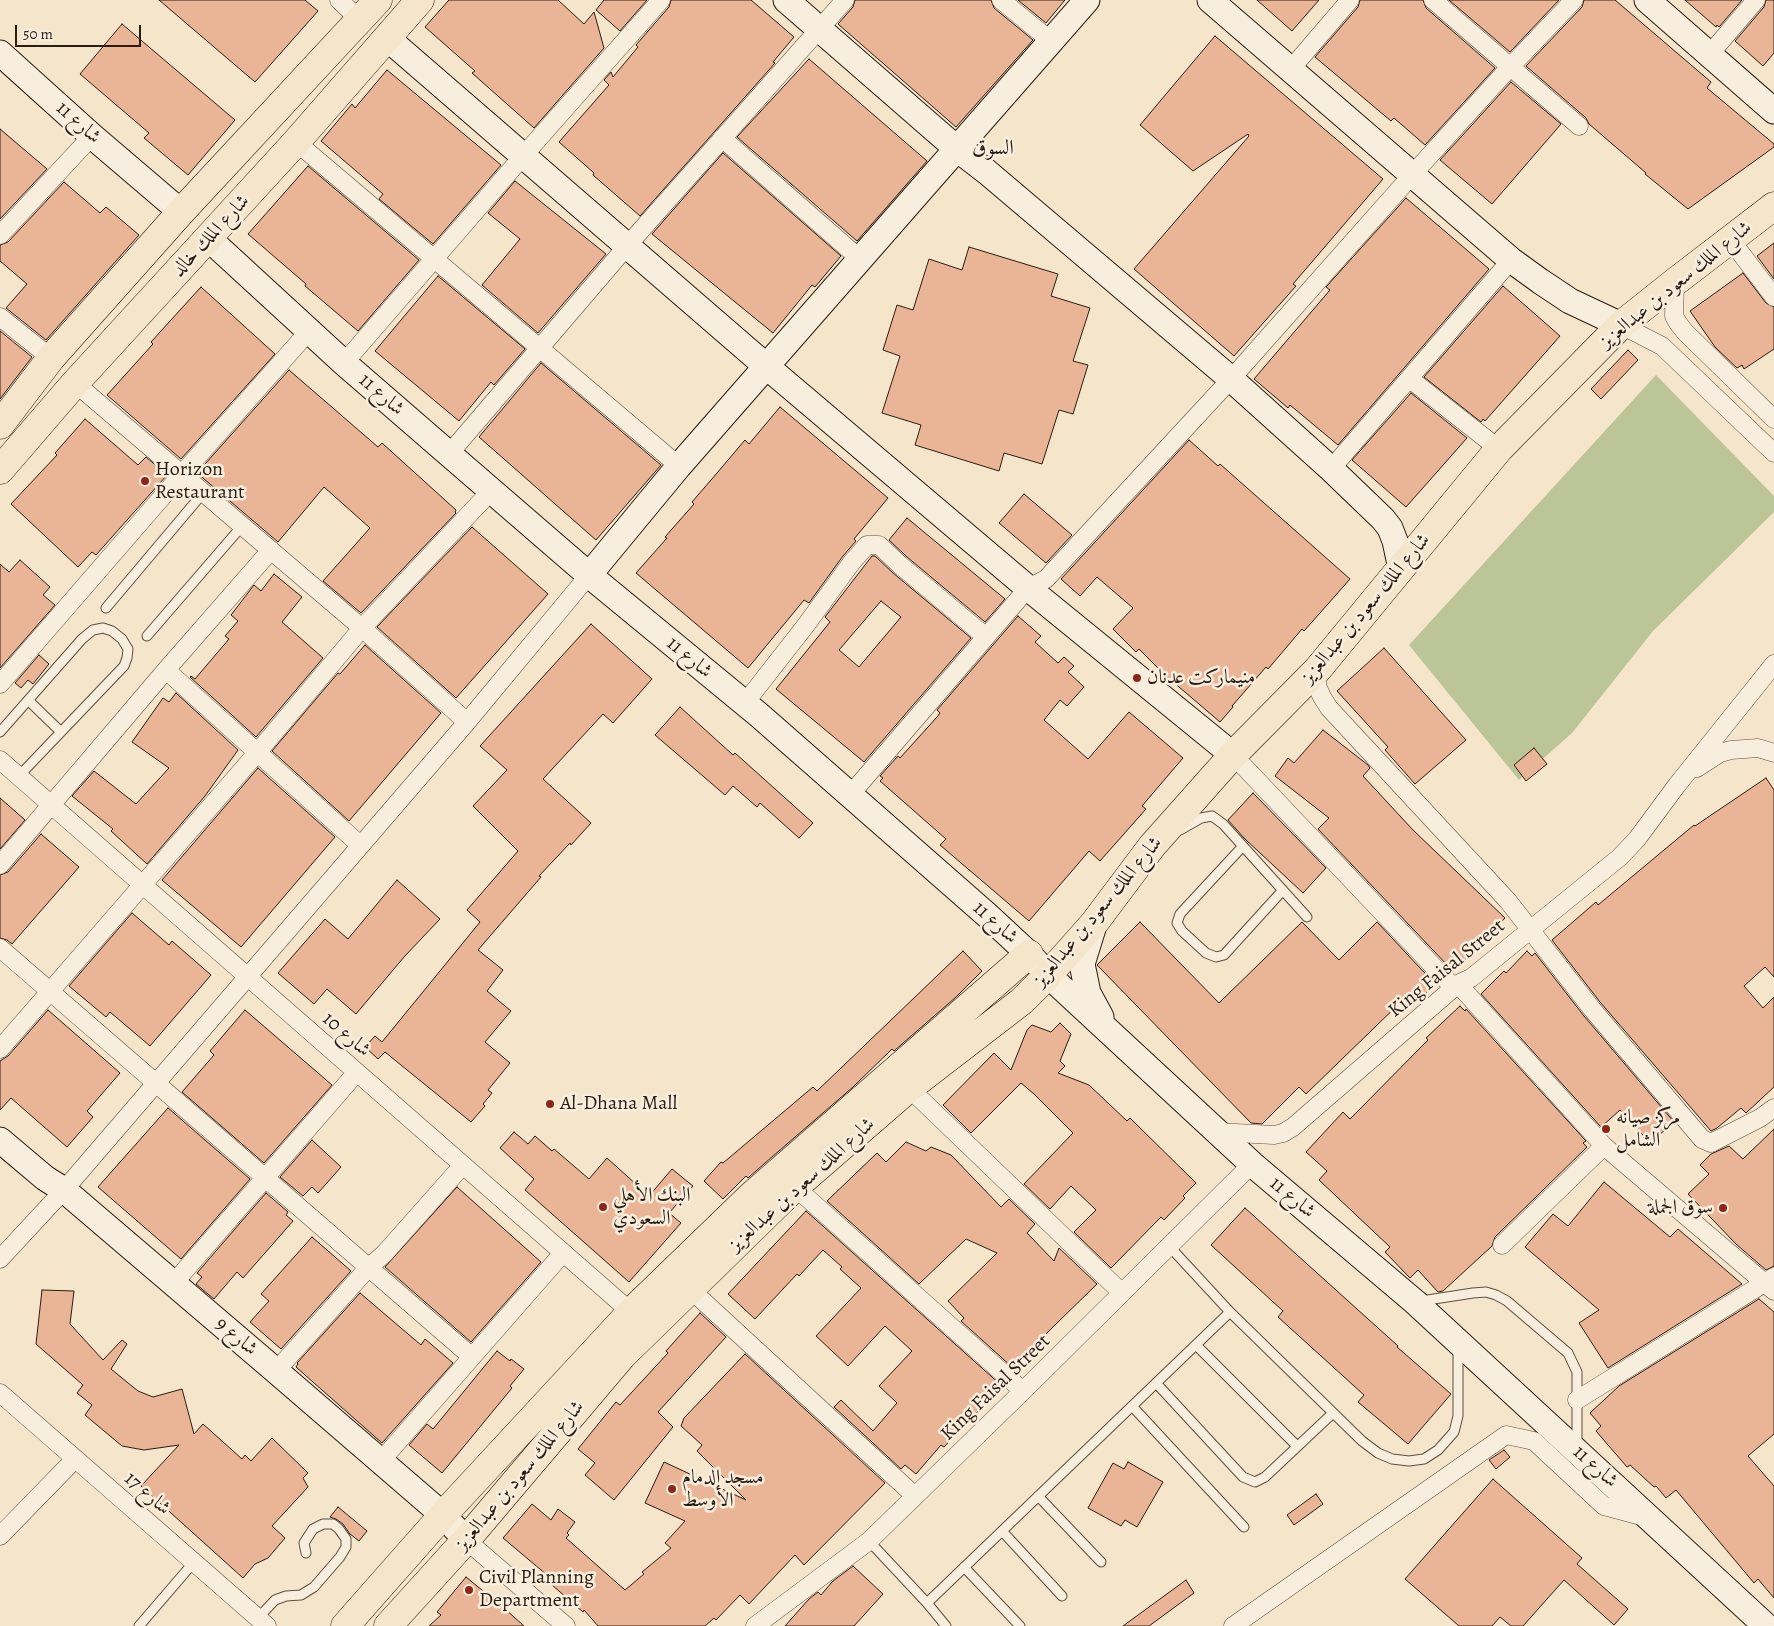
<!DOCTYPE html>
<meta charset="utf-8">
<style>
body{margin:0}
#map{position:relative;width:1774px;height:1626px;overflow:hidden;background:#f5e5cb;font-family:Alegreya,serif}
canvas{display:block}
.scale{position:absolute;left:15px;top:25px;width:126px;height:22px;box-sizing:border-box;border:2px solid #2b1c12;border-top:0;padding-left:6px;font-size:15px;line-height:18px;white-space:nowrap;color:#2b1c12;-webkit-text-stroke:4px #f8eedd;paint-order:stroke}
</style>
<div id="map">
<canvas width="1774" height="1626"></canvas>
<div class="scale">50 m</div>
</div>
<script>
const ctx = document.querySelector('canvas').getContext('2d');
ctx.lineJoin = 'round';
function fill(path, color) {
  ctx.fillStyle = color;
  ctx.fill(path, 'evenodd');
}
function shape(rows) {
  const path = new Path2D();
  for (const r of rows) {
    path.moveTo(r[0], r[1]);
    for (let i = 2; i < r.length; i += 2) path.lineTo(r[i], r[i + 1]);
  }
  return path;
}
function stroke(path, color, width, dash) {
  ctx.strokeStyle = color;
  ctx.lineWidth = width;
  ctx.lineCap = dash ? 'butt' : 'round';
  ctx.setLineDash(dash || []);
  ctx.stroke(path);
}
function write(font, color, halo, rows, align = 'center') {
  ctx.font = font + ' Alegreya,Amiri,serif';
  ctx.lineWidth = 5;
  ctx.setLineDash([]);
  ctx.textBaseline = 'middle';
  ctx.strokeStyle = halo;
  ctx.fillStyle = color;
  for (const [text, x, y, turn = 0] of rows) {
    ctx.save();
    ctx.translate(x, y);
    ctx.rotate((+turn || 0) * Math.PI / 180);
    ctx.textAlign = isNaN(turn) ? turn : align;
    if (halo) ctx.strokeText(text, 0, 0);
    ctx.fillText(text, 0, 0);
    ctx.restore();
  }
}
fill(shape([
 [1656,375,1774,496,1774,512,1653,631,1572,733,1519,780,1409,645]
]), '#bbc597');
const building = shape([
 [159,0,305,0,318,11,255,82,159,0],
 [449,0,558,0,584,24,594,12,604,48,534,128,472,73,475,71,425,27,449,0],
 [604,0,647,0,620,31,596,10,604,0],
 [671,0,751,0,794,37,773,62,775,63,640,216,593,175,594,173,559,142,609,85,604,80,611,72,613,77,638,47,636,45,669,7,671,0],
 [855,0,991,0,994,8,1033,40,956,127,838,24,853,7,855,0],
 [1018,0,1065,0,1046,23,1018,0],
 [1257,0,1319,0,1292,31,1257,0],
 [1360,0,1423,0,1426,8,1495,68,1425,145,1394,118,1391,121,1315,57,1358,7,1360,0],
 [1449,0,1559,0,1510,52,1449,0],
 [1584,0,1615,0,1711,82,1707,88,1774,144,1774,147,1688,209,1645,174,1646,173,1589,124,1586,118,1526,66,1582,7,1584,0],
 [1685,0,1742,0,1719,27,1717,25,1716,27,1685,0],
 [1766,0,1774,0,1774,53,1763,66,1735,41,1764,7,1766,0],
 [122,24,235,120,188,175,144,138,149,133,80,74,122,24],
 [1215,36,1383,179,1293,284,1296,286,1234,356,1134,269,1249,136,1248,134,1193,171,1140,125,1215,36],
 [809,59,927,161,857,241,737,137,809,59],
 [387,70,501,165,433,244,379,199,383,194,321,141,352,104,355,108,387,70],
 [1511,82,1561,124,1492,204,1440,160,1511,82],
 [0,129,47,169,0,219,0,129],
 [723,153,841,256,815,287,812,285,773,333,652,234,723,153],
 [308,166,419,260,358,331,305,286,306,284,248,234,308,166],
 [515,181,606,254,538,333,482,285,520,239,488,213,515,181],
 [64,182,100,213,106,207,139,235,46,340,6,308,27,284,0,261,0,245,8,242,64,182],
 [1406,198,1489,269,1338,445,1290,405,1288,408,1254,379,1330,290,1326,287,1406,198],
 [1774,243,1774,279,1757,256,1774,243],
 [969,247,1058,274,1051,296,1090,308,1073,361,1088,365,1073,414,1059,410,1042,464,1004,453,999,471,915,445,921,425,882,413,900,356,883,350,897,305,913,310,929,259,962,270,969,247],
 [1743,273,1766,303,1774,307,1774,349,1744,369,1742,365,1737,368,1715,347,1690,311,1743,273],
 [438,276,525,349,494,385,491,382,459,421,375,351,438,276],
 [1503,286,1560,336,1485,421,1483,419,1481,422,1424,377,1503,286],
 [201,287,275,354,181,459,107,395,153,344,151,342,201,287],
 [0,331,32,357,0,399,0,331],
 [1628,350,1638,360,1601,399,1591,389,1628,350],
 [541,363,661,465,596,540,479,437,541,363],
 [289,370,378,447,382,443,456,510,455,512,456,513,361,613,323,581,370,528,324,487,278,542,197,473,289,370],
 [1411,393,1467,438,1406,507,1352,460,1411,393],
 [780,407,888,498,854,539,856,541,843,556,809,603,804,600,748,668,636,573,667,538,665,537,694,504,692,502,717,473,745,440,749,444,780,407],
 [85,419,138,465,146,457,167,475,96,555,92,552,78,567,11,504,57,455,55,453,85,419],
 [1189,440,1218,466,1220,464,1350,579,1304,631,1302,629,1268,669,1266,667,1232,706,1233,707,1220,722,1165,675,1139,649,1136,652,1113,629,1133,608,1097,577,1080,596,1061,579,1189,440],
 [1024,494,1072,535,1046,563,999,523,1024,494],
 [907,518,1005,599,985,622,907,557,889,540,907,518],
 [472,527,548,594,456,698,377,627,472,527],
 [872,556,875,556,893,573,971,638,864,762,776,689,830,622,825,617,872,556],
 [881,601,901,617,859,667,839,650,881,601],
 [20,560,50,587,43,595,55,605,0,668,0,564,9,572,20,560],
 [274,574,302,597,282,622,323,658,256,737,190,677,191,676,195,679,229,639,225,636,238,621,231,615,254,585,261,591,274,574],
 [1018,616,1041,636,1035,642,1058,663,1064,657,1074,666,1068,672,1084,687,1067,706,1060,700,1044,720,1088,759,1129,712,1183,758,1142,806,1146,809,1100,861,1089,851,1029,921,940,845,946,839,880,781,883,778,880,776,898,756,900,758,937,717,940,713,937,710,1018,616],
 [591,624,652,679,613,723,603,714,543,779,591,823,571,845,570,843,539,876,541,877,478,950,503,970,487,991,511,1011,485,1042,510,1063,488,1090,492,1093,483,1104,485,1106,471,1122,385,1052,378,1059,365,1047,375,1036,382,1042,480,922,467,910,518,851,473,806,507,770,480,746,591,624],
 [365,645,441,713,349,821,272,751,338,673,340,674,365,645],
 [1384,648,1466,740,1415,784,1385,750,1388,747,1337,691,1384,648],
 [39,655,49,664,33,684,28,680,21,688,15,683,39,655],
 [176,693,238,750,205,796,147,864,111,831,113,829,72,796,94,771,136,804,169,768,132,742,163,698,169,702,176,693],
 [680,707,733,755,735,753,813,823,799,838,760,803,757,807,733,786,725,795,655,735,680,707],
 [1323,730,1368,765,1370,768,1363,776,1413,830,1505,918,1454,971,1450,968,1318,829,1329,818,1275,776,1288,758,1294,763,1323,730],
 [1534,748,1547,764,1526,781,1514,765,1534,748],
 [258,768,335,837,241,947,162,880,258,768],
 [1766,778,1774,790,1774,977,1765,967,1744,986,1763,1008,1774,997,1774,1087,1746,1113,1741,1108,1717,1128,1711,1131,1600,1002,1552,940,1596,902,1598,905,1694,825,1695,826,1766,778],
 [1253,793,1326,868,1303,893,1244,838,1228,820,1253,793],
 [0,798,25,820,0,849,0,798],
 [41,834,79,867,12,944,7,940,0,938,0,875,8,872,41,834],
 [397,880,440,919,404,957,356,1014,327,989,314,1004,278,973,325,919,348,939,397,880],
 [132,913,169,945,172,941,211,975,150,1046,110,1012,106,1017,69,986,132,913],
 [1140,922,1219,1003,1302,922,1339,960,1377,922,1435,984,1414,1005,1406,997,1306,1094,1299,1087,1262,1124,1251,1123,1097,965,1140,922],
 [963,951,982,971,956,997,894,1051,892,1049,853,1087,765,1163,748,1178,746,1176,723,1199,704,1181,721,1162,723,1163,813,1087,817,1091,963,951],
 [1527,951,1532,956,1535,953,1584,1016,1674,1122,1650,1143,1620,1110,1601,1127,1481,994,1504,971,1506,973,1527,951],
 [1460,1006,1465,1011,1466,1009,1586,1141,1583,1143,1587,1147,1495,1237,1492,1246,1443,1291,1438,1292,1418,1270,1410,1278,1385,1252,1390,1247,1319,1180,1327,1171,1306,1152,1343,1112,1350,1119,1428,1040,1426,1038,1460,1006],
 [48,1010,120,1073,87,1111,93,1117,67,1147,11,1098,0,1110,0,1061,8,1056,48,1010],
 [245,1010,332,1085,264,1163,182,1092,214,1055,210,1051,245,1010],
 [1060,1023,1071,1034,1060,1061,1065,1066,1058,1073,1089,1085,1127,1121,1130,1118,1196,1183,1183,1196,1185,1198,1164,1220,1161,1217,1111,1268,1074,1232,1096,1210,1071,1186,1050,1209,1024,1184,1073,1133,1034,1094,1021,1083,971,1133,943,1105,994,1053,1011,1070,1027,1030,1032,1025,1051,1032,1060,1023],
 [168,1108,250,1179,181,1259,98,1187,168,1108],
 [1774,1129,1774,1266,1766,1270,1736,1244,1688,1194,1709,1174,1700,1165,1711,1154,1729,1146,1743,1159,1774,1129],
 [514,1132,528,1144,535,1136,552,1151,554,1149,589,1179,607,1158,649,1196,672,1169,693,1186,669,1213,681,1223,629,1282,525,1190,534,1179,500,1148,514,1132],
 [312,1140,341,1167,318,1193,312,1187,303,1196,280,1177,312,1140],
 [906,1142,926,1151,931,1147,951,1155,1001,1207,1009,1199,1035,1224,1027,1233,1054,1261,1059,1248,1097,1284,1012,1367,961,1321,964,1318,948,1301,997,1253,966,1239,919,1284,827,1201,877,1153,886,1162,906,1142],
 [1604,1182,1670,1237,1678,1229,1742,1284,1608,1368,1579,1323,1599,1310,1525,1247,1553,1214,1568,1226,1604,1182],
 [457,1187,541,1262,471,1342,385,1267,457,1187],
 [266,1193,288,1212,286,1215,293,1221,243,1278,237,1272,214,1299,196,1284,202,1277,197,1273,266,1193],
 [1245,1208,1398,1346,1397,1347,1451,1394,1408,1444,1358,1402,1364,1395,1278,1317,1283,1311,1211,1245,1245,1208],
 [806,1211,1002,1386,944,1447,941,1445,916,1474,905,1465,901,1469,834,1407,841,1400,873,1431,897,1403,879,1386,912,1351,885,1326,848,1366,816,1336,861,1288,840,1269,842,1267,823,1250,799,1276,797,1274,755,1319,728,1294,806,1211],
 [312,1237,351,1271,281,1349,250,1322,269,1301,261,1294,312,1237],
 [42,1290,74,1291,70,1324,103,1360,122,1340,127,1344,111,1369,138,1391,153,1397,182,1389,194,1434,203,1424,242,1459,245,1455,251,1461,272,1438,308,1473,303,1478,308,1487,272,1526,285,1538,268,1558,255,1564,243,1578,141,1486,179,1445,144,1450,122,1446,85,1415,92,1405,77,1393,83,1385,36,1344,42,1290],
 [360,1293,421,1345,425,1339,453,1363,382,1443,296,1367,298,1364,297,1363,360,1293],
 [1759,1299,1774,1312,1774,1434,1748,1456,1774,1486,1774,1598,1758,1579,1754,1583,1676,1490,1666,1498,1656,1486,1654,1487,1630,1465,1627,1467,1596,1431,1601,1426,1590,1413,1619,1386,1759,1299],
 [700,1313,726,1337,658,1412,673,1427,614,1500,585,1475,595,1463,578,1449,616,1402,620,1405,668,1353,666,1351,700,1313],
 [497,1351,510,1361,511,1359,524,1369,510,1386,512,1388,442,1473,409,1445,427,1424,433,1429,497,1351],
 [745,1354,885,1483,804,1565,795,1555,749,1604,740,1595,716,1620,714,1618,705,1626,598,1626,584,1610,583,1612,544,1578,547,1575,503,1538,532,1504,551,1520,558,1509,575,1522,567,1533,569,1535,566,1538,625,1590,644,1574,642,1572,671,1548,665,1543,685,1521,645,1503,664,1462,746,1500,697,1451,702,1445,681,1426,684,1418,745,1354],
 [1504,1450,1510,1457,1496,1469,1489,1460,1504,1450],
 [1128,1462,1163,1482,1137,1527,1125,1520,1121,1526,1088,1508,1113,1463,1124,1469,1128,1462],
 [1493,1479,1582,1558,1577,1564,1628,1609,1614,1625,1564,1580,1523,1626,1511,1626,1500,1617,1492,1626,1459,1626,1405,1579,1493,1479],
 [1316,1494,1323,1504,1294,1525,1287,1515,1316,1494],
 [338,1507,367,1531,359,1541,350,1534,343,1524,336,1519,330,1517,338,1507],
 [853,1566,883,1594,854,1626,785,1626,809,1599,818,1592,821,1595,833,1581,853,1566],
 [466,1577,505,1609,524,1626,429,1626,441,1615,437,1612,466,1577],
 [1186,1580,1194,1593,1149,1626,1123,1626,1186,1580]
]);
fill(building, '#eab496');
stroke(building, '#2b1c12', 1);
const lane = shape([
 [106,608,203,493],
 [147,636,242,526],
 [29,701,61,732],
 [0,732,82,639,93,630,103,628,112,631,122,639,128,649,127,658,124,666,18,777],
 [1180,830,1201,818,1212,816,1223,824,1307,917],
 [1243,846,1180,914,1177,923,1182,931,1206,953,1216,957,1224,955,1283,890],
 [1170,1247,1230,1312,1362,1441,1378,1453,1392,1459,1409,1461,1424,1459,1438,1450,1454,1432,1458,1416,1458,1347],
 [1421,1301,1473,1293,1486,1292,1496,1295,1507,1301,1568,1353,1577,1372,1577,1446],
 [1196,1345,1297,1446],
 [1156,1383,1243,1477,1255,1482,1265,1477,1333,1413],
 [1132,1406,1244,1527],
 [1038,1496,1101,1562],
 [1002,1531,1062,1596],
 [869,1541,927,1603,946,1626],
 [964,1567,1020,1626],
 [927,1603,1230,1312],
 [258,1618,275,1600,286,1596,301,1595,314,1587,340,1557,346,1547,346,1539,339,1529,333,1524,323,1524,313,1529,304,1543,306,1553],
 [139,1626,194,1562]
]);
const street = shape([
 [339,0,360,20],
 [1001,0,1052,42],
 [1433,0,1579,126],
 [1709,55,1756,0],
 [1290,70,1350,0],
 [722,138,860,259],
 [296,142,679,466],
 [0,235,92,136],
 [1730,239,1774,297],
 [1675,282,1674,316,1678,323,1685,332,1774,419],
 [0,317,51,358],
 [1621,325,1662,346,1774,453],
 [344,363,523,156,661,0],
 [1410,379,1499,449],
 [75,383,362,628,467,722],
 [449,454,627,246,845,0],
 [1331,469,1511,260],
 [1318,669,1317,686,1322,697,1329,708,1508,901,1592,1009,1702,1139,1711,1143,1760,1118,1774,1108],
 [166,670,360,845],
 [0,684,182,474,309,331],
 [745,703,806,625,852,562,867,545,879,545,900,565,986,637],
 [1233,755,1454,988],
 [0,760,631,1312,629,1321],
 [1697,768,1720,753,1731,750,1758,748,1774,753],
 [850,795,1028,588,1046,579,1231,379,1412,175,1510,67,1574,0],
 [0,865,166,670,271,550],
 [0,948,472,1357],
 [1458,984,1604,1146],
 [0,1049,257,753,362,628,491,491],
 [909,1088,1122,1293],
 [1216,1132,1274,1135,1283,1133,1293,1127,1458,984,1471,978,1620,857,1637,839,1677,785,1774,664],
 [795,1187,1023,1391],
 [1502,1245,1604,1146,1774,1291],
 [0,1259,64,1190,467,722,589,575],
 [173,1284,357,1072],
 [690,1289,915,1496],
 [276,1371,368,1268,384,1254,416,1218,463,1165],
 [0,1393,267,1626],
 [1577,1400,1774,1277],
 [380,1462,563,1253],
 [0,1536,75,1459],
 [466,1540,566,1626],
 [755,1626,869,1541,1023,1391,1252,1164],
 [1233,1626,1506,1435,1534,1441,1604,1506,1645,1517]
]);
const secondary = shape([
 [786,0,956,148,987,172,1231,379,1331,469,1383,519,1390,528,1395,541,1401,569],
 [1210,0,1511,260,1540,281,1570,301,1621,325],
 [1647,0,1774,111],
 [387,38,766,366,1028,588,1233,755],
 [0,53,92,136,181,212],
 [208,238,344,363,449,454,589,575,759,715,987,915,1029,954,1048,975,1252,1164,1415,1302,1766,1626],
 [589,575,679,466,1087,0],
 [1095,922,1082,964,1088,993,1101,1017],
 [0,1140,45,1178,64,1190,276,1371,443,1515,466,1540]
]);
const primary = shape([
 [0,425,51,358,181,212,378,0],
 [0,470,75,383,296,142,420,0],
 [345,1626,443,1515,631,1312,751,1196,1029,954],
 [388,1626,466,1540,622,1356,795,1187,909,1088,1022,1001,1048,975,1095,922,1152,846,1233,755,1318,669,1499,449,1621,325,1675,282,1774,206]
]);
stroke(lane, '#5e4e40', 11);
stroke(street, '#5e4e40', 19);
stroke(secondary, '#2b1c12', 27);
stroke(primary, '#2b1c12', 29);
stroke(lane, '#f8eedd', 9);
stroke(street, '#f8eedd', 18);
stroke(secondary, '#f8eedd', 25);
stroke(primary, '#f5e5cb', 28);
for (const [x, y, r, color] of [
 [145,481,5,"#8f2418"],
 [1137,678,5,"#8f2418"],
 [550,1104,5,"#8f2418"],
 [1606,1129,5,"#8f2418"],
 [603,1207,5,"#8f2418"],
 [1723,1208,5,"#8f2418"],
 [672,1489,5,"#8f2418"],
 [469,1590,5,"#8f2418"]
]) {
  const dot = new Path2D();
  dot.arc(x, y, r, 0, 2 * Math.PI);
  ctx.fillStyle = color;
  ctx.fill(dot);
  stroke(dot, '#f8eedd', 2);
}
write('20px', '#2b1c12', '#f8eedd', [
 ["شارع 11",78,123,42],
 ["شارع الملك خالد",211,236,-47],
 ["شارع الملك سعود بن عبدالعزيز",1676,285,-39],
 ["شارع 11",381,395,41],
 ["شارع الملك سعود بن عبدالعزيز",1366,609,-50],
 ["شارع 11",689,658,40],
 ["شارع الملك سعود بن عبدالعزيز",1098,912,-50],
 ["شارع 11",995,923,42],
 ["King Faisal Street",1447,969,-39],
 ["شارع 10",346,1035,41],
 ["شارع الملك سعود بن عبدالعزيز",802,1185,-42],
 ["شارع 11",1292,1198,40],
 ["شارع 9",236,1337,40],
 ["King Faisal Street",996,1388,-44],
 ["شارع 11",1595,1467,42],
 ["شارع الملك سعود بن عبدالعزيز",520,1476,-50],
 ["شارع 17",147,1494,41]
]);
write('20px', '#2b1c12', '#f8eedd', [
 ["Horizon",155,470],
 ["Restaurant",155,493],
 ["منيماركت عدنان",1147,678],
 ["Al-Dhana Mall",560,1104],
 ["مركز صيانه",1616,1118],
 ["الشامل",1616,1141],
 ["البنك الأهلي",613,1196],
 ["السعودي",613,1219],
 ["سوق الجملة",1713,1208,"right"],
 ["مسجد الدمام",682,1478],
 ["الأوسط",682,1501],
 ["Civil Planning",479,1578],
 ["Department",479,1601]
], 'left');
write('21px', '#2b1c12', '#f8eedd', [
 ["السوق",993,149]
]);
</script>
